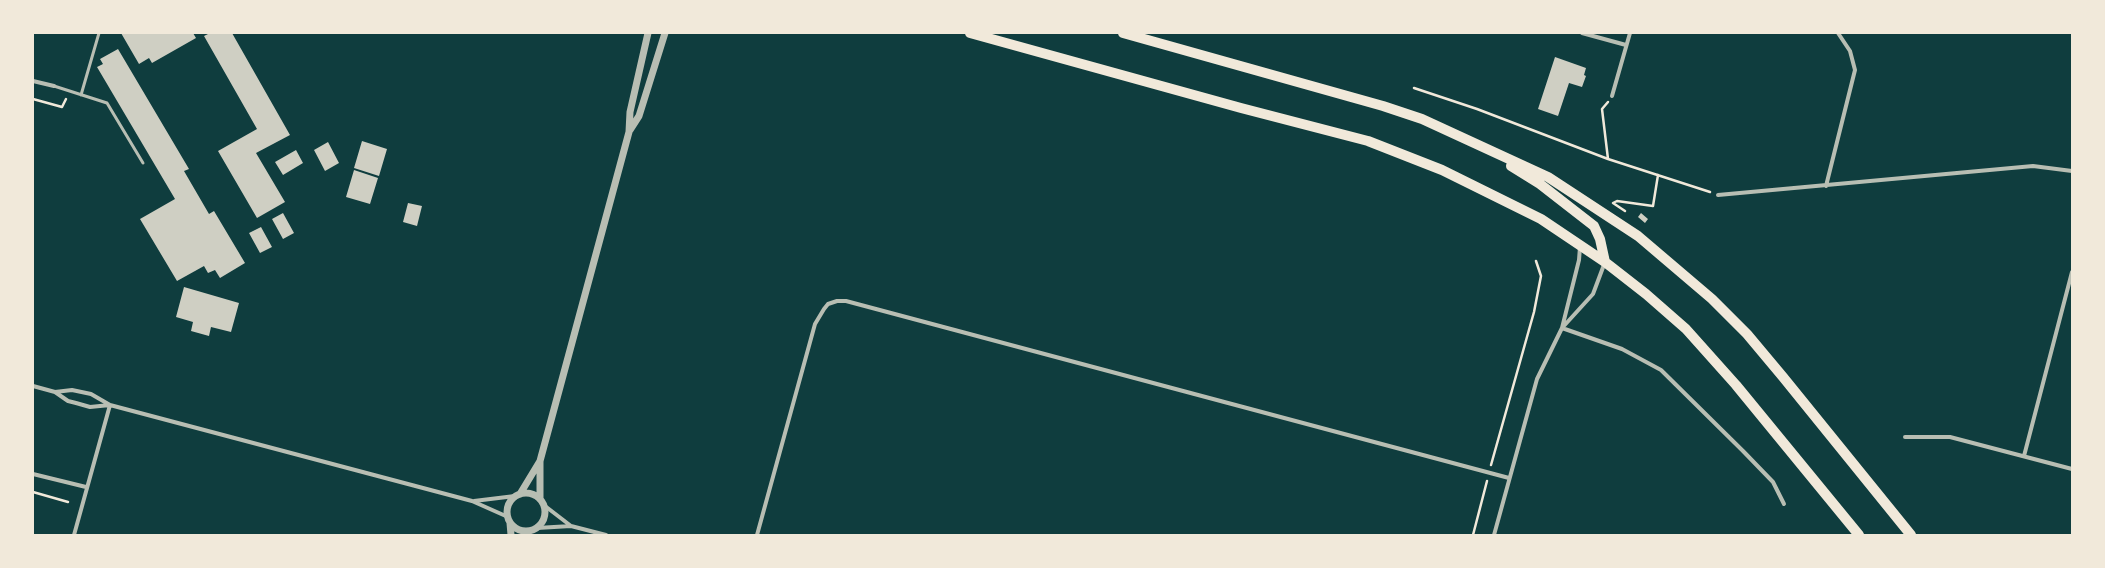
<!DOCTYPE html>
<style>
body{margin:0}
#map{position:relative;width:2105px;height:568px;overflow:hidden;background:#0f3d3e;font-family:Jost,sans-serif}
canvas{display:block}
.frame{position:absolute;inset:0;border:34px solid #f1e9da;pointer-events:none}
</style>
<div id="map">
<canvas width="2105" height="568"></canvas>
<div class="frame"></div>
</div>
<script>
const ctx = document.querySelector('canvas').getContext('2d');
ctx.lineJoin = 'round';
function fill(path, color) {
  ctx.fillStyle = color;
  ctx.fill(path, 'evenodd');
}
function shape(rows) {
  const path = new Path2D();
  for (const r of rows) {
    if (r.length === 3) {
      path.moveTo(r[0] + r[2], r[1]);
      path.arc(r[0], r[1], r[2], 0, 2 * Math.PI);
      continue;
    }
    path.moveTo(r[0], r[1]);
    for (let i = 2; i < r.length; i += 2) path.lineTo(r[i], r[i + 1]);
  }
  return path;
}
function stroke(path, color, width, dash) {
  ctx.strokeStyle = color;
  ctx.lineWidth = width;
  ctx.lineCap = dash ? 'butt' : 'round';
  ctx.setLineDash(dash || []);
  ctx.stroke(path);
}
fill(shape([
 [121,33,193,33,196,38,152,63,149,58,139,64],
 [210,33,232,33,290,135,256,153,285,202,257,218,218,151,257,129,204,36],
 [118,49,189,169,184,171,209,214,214,211,245,263,220,278,215,270,208,273,204,266,177,281,140,219,175,199,97,67,103,64,100,59],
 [1555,57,1586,68,1584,75,1586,76,1582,87,1569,83,1558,116,1538,109],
 [362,141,387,149,379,176,354,168],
 [328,142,339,163,325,171,314,150],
 [296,150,303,163,283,175,275,162],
 [354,170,378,178,370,204,346,197],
 [408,203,422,206,417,226,403,222],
 [283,213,294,233,283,239,272,219],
 [1641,213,1648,219,1645,223,1638,217],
 [261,227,272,247,260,253,249,233],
 [184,287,239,303,231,332,211,327,209,336,191,331,193,322,176,317]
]), '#cfcfc3');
stroke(shape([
 [1414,88,1477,109,1608,159,1710,192],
 [33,99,62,107,66,99],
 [1608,102,1602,109,1608,159],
 [1625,211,1613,203,1617,201,1653,206,1658,175],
 [1491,465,1534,312,1541,276,1536,261],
 [33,492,68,502],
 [1473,535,1487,481]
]), '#f1e9da', 2.5);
stroke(shape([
 [54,86,107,103,143,163],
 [81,95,99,33]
]), '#b8beb3', 3);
stroke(shape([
 [1582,33,1626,45],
 [33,81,54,86],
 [1612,96,1630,33],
 [1826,186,1855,70,1850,51,1838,33],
 [1718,195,2033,166,2072,171],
 [1562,328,1622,349,1661,370,1743,451,1773,482,1784,504],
 [1562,328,1579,260,1580,247],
 [33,386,55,392,68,401,76,403,90,407,110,405],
 [55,392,72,390,91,394,110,405,472,501,508,517],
 [1905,437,1950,437,2072,469],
 [2024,456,2072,272],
 [33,474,86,487],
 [474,501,515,496],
 [545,506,571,526],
 [537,528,571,526,606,535],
 [74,535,110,405],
 [757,535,815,324,824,309,828,304,837,301,846,301,1509,478],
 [1494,535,1537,379,1562,328,1593,294,1605,262]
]), '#b8beb3', 4);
stroke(shape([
 [630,130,639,116,665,33],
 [526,512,19],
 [520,494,540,461],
 [540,499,540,461,629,132,630,112,648,33],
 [510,523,511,535]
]), '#b8beb3', 7);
stroke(shape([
 [970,33,1241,108,1368,141,1442,170,1541,219,1605,262,1646,294,1686,329,1736,385,1859,535],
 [1123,33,1383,106,1422,119,1548,177,1638,236,1712,299,1747,334,1783,377,1911,535],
 [1511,166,1540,184,1594,226,1600,239,1605,262]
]), '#f1e9da', 10);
</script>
